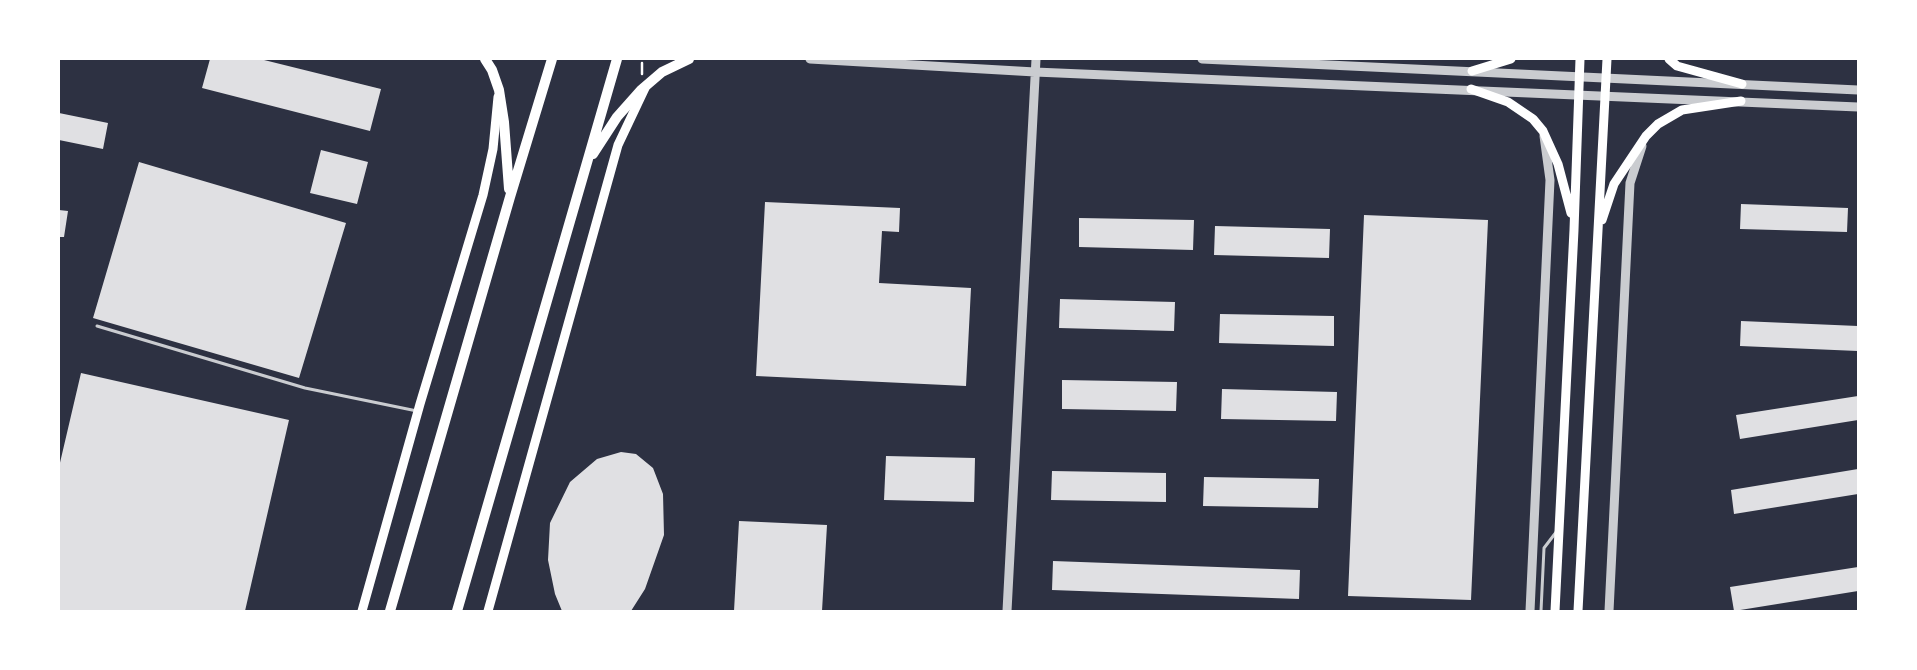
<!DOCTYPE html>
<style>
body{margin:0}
#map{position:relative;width:1917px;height:670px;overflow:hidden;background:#2d3142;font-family:Arial,sans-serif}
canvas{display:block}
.frame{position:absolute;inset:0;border:60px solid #fff;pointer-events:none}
</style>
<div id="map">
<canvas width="1917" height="670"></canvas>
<div class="frame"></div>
</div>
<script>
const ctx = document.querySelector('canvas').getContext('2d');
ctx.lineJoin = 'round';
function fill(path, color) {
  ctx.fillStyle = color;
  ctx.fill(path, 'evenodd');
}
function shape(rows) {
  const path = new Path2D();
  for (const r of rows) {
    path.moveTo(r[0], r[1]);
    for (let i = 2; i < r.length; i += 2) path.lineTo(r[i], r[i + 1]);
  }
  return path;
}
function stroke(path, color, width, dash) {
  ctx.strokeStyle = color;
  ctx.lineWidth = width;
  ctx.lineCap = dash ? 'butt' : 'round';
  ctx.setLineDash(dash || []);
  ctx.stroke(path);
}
fill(shape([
 [210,59,260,59,381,89,370,131,202,88],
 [59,113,108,123,103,149,59,140],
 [321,150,368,162,357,204,310,193],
 [139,162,346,223,299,378,93,318],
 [765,202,900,208,899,232,882,231,879,283,971,288,966,386,756,376],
 [1741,204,1848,208,1847,232,1740,229],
 [59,210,68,211,64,237,59,237],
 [1364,215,1488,220,1471,600,1348,596],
 [1079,218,1194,220,1193,250,1079,247],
 [1215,226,1330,229,1329,258,1214,255],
 [1060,299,1175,302,1174,331,1059,328],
 [1220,314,1334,316,1334,346,1219,343],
 [1741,321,1858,326,1858,351,1740,346],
 [81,373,289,420,245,611,59,611,59,467],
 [1062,380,1177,382,1176,411,1062,409],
 [1222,389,1337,392,1336,421,1221,419],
 [1858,396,1858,420,1740,439,1736,415],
 [621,452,636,454,653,468,663,494,664,535,645,589,631,611,562,611,555,594,548,560,550,523,570,482,597,459],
 [886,456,975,458,974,502,884,500],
 [1858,469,1858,494,1734,514,1731,490],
 [1052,471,1166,473,1166,502,1051,500],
 [1204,477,1319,479,1318,508,1203,506],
 [739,521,827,525,822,611,734,611],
 [1053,561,1300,570,1299,599,1052,590],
 [1858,567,1858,591,1734,611,1730,587]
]), '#e0e0e3');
stroke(shape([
 [642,74,642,63]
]), '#fff', 2.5);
stroke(shape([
 [97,326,305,388,417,411],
 [1541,611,1544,548,1557,531]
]), '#caccd0', 3);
stroke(shape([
 [810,59,1035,72,1858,107],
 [1202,59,1858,90],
 [1007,611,1036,59],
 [1530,611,1550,180,1544,136],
 [1609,611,1630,183,1642,146]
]), '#caccd0', 9);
stroke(shape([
 [1669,59,1677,66,1742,84],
 [1472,71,1511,59],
 [1471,89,1508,102,1533,119,1543,131,1558,164,1571,213],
 [1602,220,1614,184,1646,136,1658,124,1682,110,1741,101],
 [362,611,420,404,483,195,493,149,498,97],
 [488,611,618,145,645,88],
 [1555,611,1574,230,1580,59],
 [1578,611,1607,59]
]), '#fff', 9);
stroke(shape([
 [485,59,492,70,499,90,504,122,509,189],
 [593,154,617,117,641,90,662,72,689,59],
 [390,611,510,197,552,59],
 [457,611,617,59]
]), '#fff', 10);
</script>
